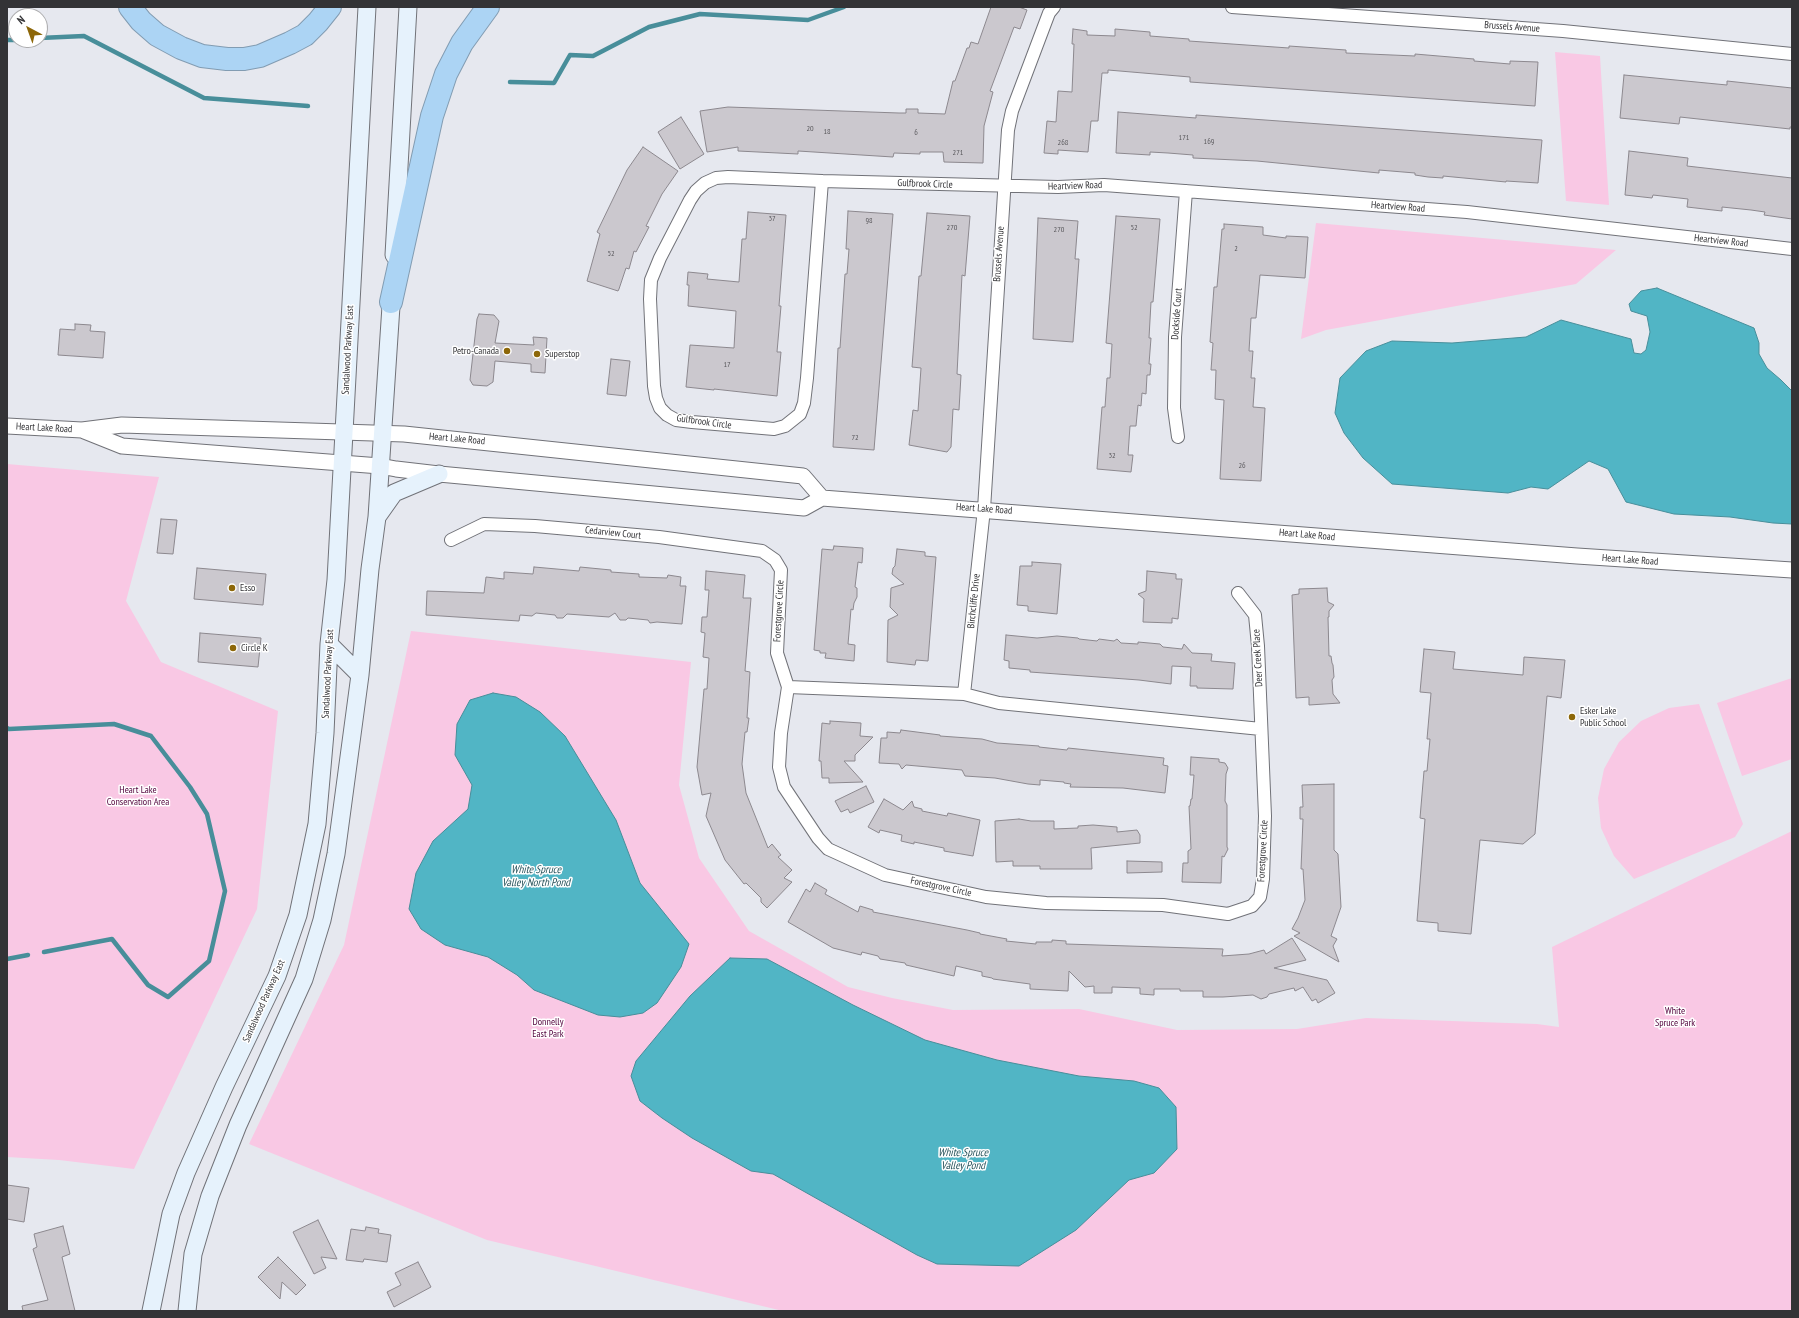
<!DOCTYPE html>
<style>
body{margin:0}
#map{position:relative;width:1799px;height:1318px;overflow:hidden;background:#e6e8ef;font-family:"PT Sans Narrow",sans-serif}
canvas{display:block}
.frame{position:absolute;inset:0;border:8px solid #333336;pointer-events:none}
.north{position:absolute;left:8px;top:8px;width:40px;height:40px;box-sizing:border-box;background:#fff;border:1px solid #adadaf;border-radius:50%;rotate:319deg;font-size:11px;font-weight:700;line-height:16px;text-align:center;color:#333336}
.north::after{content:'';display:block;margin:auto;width:14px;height:18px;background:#8d6709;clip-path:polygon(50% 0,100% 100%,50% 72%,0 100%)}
</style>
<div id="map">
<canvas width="1799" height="1318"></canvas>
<div class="frame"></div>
<div class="north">N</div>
</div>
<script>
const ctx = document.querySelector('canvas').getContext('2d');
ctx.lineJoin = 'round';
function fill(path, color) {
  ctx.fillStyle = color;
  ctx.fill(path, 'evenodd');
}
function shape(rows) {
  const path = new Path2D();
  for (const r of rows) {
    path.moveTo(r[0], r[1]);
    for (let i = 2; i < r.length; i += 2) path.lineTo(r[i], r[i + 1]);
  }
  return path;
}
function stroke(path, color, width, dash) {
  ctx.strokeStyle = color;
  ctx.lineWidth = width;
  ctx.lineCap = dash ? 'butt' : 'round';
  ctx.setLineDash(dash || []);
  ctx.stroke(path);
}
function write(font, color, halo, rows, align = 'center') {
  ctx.font = font + ' "PT Sans Narrow",sans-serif';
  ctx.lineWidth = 3;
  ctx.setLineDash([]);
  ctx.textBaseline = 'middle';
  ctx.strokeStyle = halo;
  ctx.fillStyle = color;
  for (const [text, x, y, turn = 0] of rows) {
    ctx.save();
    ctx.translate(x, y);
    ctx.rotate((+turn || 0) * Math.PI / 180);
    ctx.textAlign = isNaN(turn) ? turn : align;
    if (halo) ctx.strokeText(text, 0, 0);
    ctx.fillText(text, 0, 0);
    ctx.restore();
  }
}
fill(shape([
 [1555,52,1600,56,1609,205,1566,201],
 [1316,223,1616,250,1576,284,1326,330,1301,339],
 [7,464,159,477,126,601,161,662,278,711,257,909,134,1169,59,1160,7,1157],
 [411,631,691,662,679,785,699,858,749,931,848,987,892,998,953,1010,1079,1009,1177,1030,1297,1029,1366,1018,1537,1024,1559,1027,1552,947,1792,831,1792,1311,783,1311,487,1240,249,1144,344,945],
 [1792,678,1792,759,1742,776,1717,703],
 [1699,704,1743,824,1735,837,1634,879,1614,856,1601,828,1598,798,1604,769,1619,742,1641,721,1669,708]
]), '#f9c8e4');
const water = shape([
 [1657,288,1754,328,1759,343,1759,354,1767,368,1781,380,1792,391,1792,524,1773,523,1730,517,1674,514,1626,502,1608,469,1589,461,1548,489,1531,487,1508,493,1392,484,1363,458,1344,433,1335,413,1340,378,1366,351,1392,341,1452,343,1526,337,1561,320,1631,339,1634,353,1641,354,1646,350,1650,332,1647,316,1631,311,1629,304,1641,291,1657,288],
 [493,693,516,697,540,712,565,736,616,820,640,883,689,944,681,967,657,1003,643,1013,620,1017,598,1015,534,990,517,975,488,957,445,945,421,929,409,909,416,873,433,841,468,809,472,785,455,755,457,724,470,700,493,693],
 [730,958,767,959,853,1005,925,1040,997,1060,1079,1076,1134,1081,1159,1088,1176,1107,1177,1149,1154,1173,1129,1180,1076,1230,1019,1266,937,1264,917,1255,773,1174,751,1171,692,1138,662,1118,640,1101,631,1076,636,1061,690,996,730,958]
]);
fill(water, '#51b5c5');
stroke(water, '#488e9a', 1);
stroke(shape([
 [40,38,84,36,204,98,308,106],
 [7,40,16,40],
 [510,82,554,83,570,55,593,56,649,27,700,14,808,20,844,7],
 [7,728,9,729,114,724,151,736,190,787,207,814,225,891,209,961,168,997,148,985,112,939,44,952],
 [7,959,28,955]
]), '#488e9a', 4.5);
const building = shape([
 [991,7,1019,7,1027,10,1020,29,1014,27,990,91,993,92,984,126,983,163,944,162,943,152,920,152,920,154,894,153,893,157,798,151,798,154,738,151,738,147,707,152,700,111,728,107,899,113,906,113,906,109,918,109,918,113,945,114,953,81,955,81,967,48,969,48,971,42,978,44,991,7],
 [1073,29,1087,31,1087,35,1115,36,1115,29,1150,32,1150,36,1189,39,1189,41,1289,48,1289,46,1346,50,1346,53,1415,56,1415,54,1474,59,1474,61,1510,64,1510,61,1538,62,1535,106,1190,82,1190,77,1108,70,1108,73,1102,73,1098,121,1091,121,1088,152,1058,150,1058,154,1044,153,1047,121,1056,122,1058,91,1072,92,1074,44,1072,44,1073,29],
 [1624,75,1727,85,1727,81,1792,88,1792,127,1790,127,1790,129,1680,117,1679,124,1620,118,1624,75],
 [1118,112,1196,118,1196,115,1542,140,1538,183,1506,181,1506,182,1443,176,1443,178,1428,177,1415,175,1415,173,1379,170,1379,173,1257,161,1193,158,1193,155,1168,153,1150,152,1150,155,1116,153,1118,112],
 [681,117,704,154,680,169,658,132,681,117],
 [643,147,678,171,662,194,646,226,649,227,636,252,634,251,629,269,626,268,619,289,618,291,587,281,600,234,597,232,627,170,643,147],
 [1629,151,1688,158,1687,166,1792,178,1792,219,1764,215,1765,212,1751,210,1722,207,1722,211,1687,207,1688,199,1653,195,1652,198,1625,195,1629,151],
 [848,211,893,214,874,450,833,447,838,348,840,348,845,274,847,274,849,249,846,249,848,211],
 [748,212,786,215,779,306,781,306,777,352,781,352,777,396,714,389,714,390,686,387,690,345,734,348,736,311,688,306,689,285,687,285,688,272,708,274,707,279,739,282,742,239,746,239,748,212],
 [927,213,970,216,965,276,962,275,957,374,961,375,959,410,953,409,951,447,947,452,909,445,913,410,918,411,921,368,912,367,919,276,921,276,927,213],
 [1116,216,1160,219,1153,302,1151,302,1149,338,1151,338,1149,364,1151,364,1150,375,1147,375,1146,394,1142,393,1141,406,1138,405,1136,426,1130,426,1128,455,1133,455,1131,472,1097,469,1102,407,1105,407,1107,378,1110,378,1112,344,1106,343,1116,216],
 [1038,218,1078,221,1075,259,1079,259,1073,342,1033,339,1038,218],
 [1224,224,1263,227,1263,235,1286,238,1286,236,1308,237,1305,278,1260,275,1256,318,1251,318,1249,351,1253,351,1251,378,1255,378,1253,407,1265,408,1261,481,1220,479,1224,400,1215,399,1216,370,1211,370,1213,343,1210,342,1214,287,1217,287,1222,229,1224,229,1224,224],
 [479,314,494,315,499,321,495,343,534,345,533,337,547,338,545,373,531,372,531,364,495,361,493,382,487,386,473,385,470,380,477,319,479,314],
 [75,324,91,325,90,331,105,332,103,358,58,355,60,329,75,330,75,324],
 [611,359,630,361,626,396,607,394,611,359],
 [161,519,177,520,173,554,157,553,161,519],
 [834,546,863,548,862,563,858,562,855,587,857,588,857,597,854,603,853,610,851,609,848,644,855,645,854,661,825,658,826,653,820,653,820,651,814,650,822,549,833,550,834,546],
 [897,549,925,552,925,556,936,557,928,661,916,660,915,665,887,662,888,620,898,615,890,607,891,588,904,584,892,574,893,568,895,566,897,549],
 [1032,562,1061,564,1057,614,1028,611,1028,606,1017,605,1020,566,1032,566,1032,562],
 [534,567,579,571,580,567,611,570,611,572,639,574,639,577,667,578,668,575,681,577,680,586,686,586,682,624,657,622,650,623,648,620,628,618,626,620,620,620,615,613,609,617,567,614,563,618,557,618,555,615,536,613,532,616,520,615,519,621,426,615,427,591,484,593,486,577,504,579,504,572,533,574,534,567],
 [197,568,266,574,263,605,194,599,197,568],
 [706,571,745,575,743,598,751,598,745,671,750,672,747,718,749,718,747,732,745,732,742,764,746,793,768,848,772,844,781,855,778,857,792,870,784,878,792,882,767,908,761,902,761,898,746,883,744,884,725,860,706,816,711,793,702,795,697,767,704,689,707,689,709,658,703,657,705,633,701,632,702,617,707,617,709,590,705,590,706,571],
 [1147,571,1176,574,1176,579,1182,579,1178,619,1172,618,1172,623,1143,622,1144,599,1138,594,1146,591,1147,571],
 [1327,588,1328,602,1334,605,1329,611,1329,617,1328,617,1329,656,1331,656,1332,663,1333,665,1334,677,1332,680,1333,694,1340,703,1309,705,1309,697,1296,698,1292,595,1299,594,1299,589,1327,588],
 [200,633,261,638,258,667,198,662,200,633],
 [1006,635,1037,638,1057,636,1078,638,1079,639,1097,641,1099,639,1114,641,1117,639,1121,643,1138,644,1138,642,1160,644,1163,647,1182,649,1184,644,1192,653,1212,654,1211,661,1235,663,1233,689,1197,688,1197,686,1190,686,1191,667,1172,666,1171,684,1139,680,1030,672,1030,670,1009,668,1009,661,1004,660,1006,635],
 [1424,649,1455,652,1453,669,1523,675,1524,657,1565,660,1561,698,1547,696,1535,834,1523,844,1480,840,1471,934,1438,931,1438,923,1417,921,1425,819,1420,818,1424,771,1427,771,1430,739,1427,739,1431,693,1420,692,1424,649],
 [830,721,861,723,860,736,873,737,855,755,855,761,844,761,863,782,829,783,829,778,822,778,821,761,819,761,822,723,830,724,830,721],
 [901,730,940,735,940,736,982,739,997,743,1039,746,1039,747,1067,750,1068,748,1164,758,1163,765,1168,766,1165,793,1123,788,1070,787,1071,784,1064,783,1064,782,1040,780,1040,785,1028,784,995,778,965,776,962,770,906,765,902,769,899,764,879,763,881,738,887,738,887,732,900,733,901,730],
 [1191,757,1219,759,1219,762,1225,763,1228,768,1226,774,1225,801,1227,805,1227,847,1228,849,1224,857,1222,856,1221,883,1182,882,1183,863,1188,863,1188,851,1191,849,1189,806,1190,806,1191,799,1192,799,1194,775,1190,775,1191,757],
 [1334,784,1334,850,1338,854,1341,907,1331,936,1337,939,1333,946,1339,962,1294,936,1300,933,1292,929,1298,918,1305,900,1303,869,1301,869,1303,819,1300,819,1300,807,1303,807,1302,785,1334,784],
 [866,786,874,802,850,813,848,809,841,812,835,801,866,786],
 [884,799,903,810,912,801,914,807,922,809,922,811,947,816,948,813,980,820,973,856,944,851,944,848,914,842,914,844,901,841,902,835,880,830,879,833,868,827,884,799],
 [1019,819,1031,821,1054,821,1054,829,1078,828,1078,826,1093,825,1117,827,1117,832,1137,830,1140,835,1140,843,1091,848,1092,869,1040,869,1040,866,1013,866,1013,861,996,862,995,821,1019,819],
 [1127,861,1162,862,1162,872,1127,873,1127,861],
 [815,883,827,890,825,894,858,912,860,906,873,910,873,912,967,930,980,933,980,934,1007,939,1006,941,1036,944,1036,942,1052,942,1052,940,1066,941,1066,944,1223,949,1222,956,1249,954,1264,950,1266,954,1292,938,1306,960,1274,968,1327,980,1335,993,1318,1003,1316,999,1312,1001,1303,987,1295,991,1294,988,1269,994,1267,997,1261,999,1253,995,1223,997,1203,997,1203,991,1180,991,1180,989,1154,989,1154,995,1140,994,1140,988,1112,987,1112,993,1094,993,1094,986,1085,987,1069,971,1068,991,1030,989,1030,984,993,979,992,978,982,976,982,972,956,966,954,976,906,965,905,963,880,959,878,956,862,952,861,955,833,948,788,922,806,889,810,892,815,883],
 [7,1185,29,1188,24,1222,7,1219,7,1185],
 [318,1220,337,1259,321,1257,326,1268,314,1274,293,1232,318,1220],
 [63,1226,70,1254,62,1257,75,1311,23,1311,22,1306,48,1300,33,1249,37,1247,34,1234,63,1226],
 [366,1227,379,1229,378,1233,391,1235,387,1262,364,1259,363,1262,346,1260,351,1229,365,1231,366,1227],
 [278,1257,306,1285,296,1295,282,1282,280,1299,258,1277,278,1257],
 [418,1262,431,1287,394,1307,387,1292,401,1285,395,1273,418,1262]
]);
fill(building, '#cbc8ce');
stroke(building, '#8c888e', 1);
const minor = shape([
 [1232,7,1563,31,1792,54],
 [822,181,807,378,804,403,800,414,785,426,774,429,692,422,676,420,667,415,660,408,656,398,654,386,650,299,651,280,660,258,690,200,696,191,705,183,716,178,728,177,822,181,1058,187,1104,185,1467,212,1792,249],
 [1178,437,1174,408,1175,337,1186,191],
 [451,540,484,524,535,526,659,537,762,551,775,560,781,570,777,653,788,687,781,733,779,767,784,787,818,838,828,849,885,875,986,897,1046,903,1163,905,1228,914,1252,906,1260,897,1263,879,1265,816,1258,646,1255,615,1238,593],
 [788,687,964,694,999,703,1261,729],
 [964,694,984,509,1008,130,1012,111,1049,13,1054,7]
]);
const tertiary = shape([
 [7,426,82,430,122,425,404,434,803,476,822,498],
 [82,430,122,446,380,466,396,469,439,474,804,508,822,498,1577,556,1792,570]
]);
const secondary = shape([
 [394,255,408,7],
 [377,517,394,493,439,474],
 [329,644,360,675],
 [151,1311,171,1214,186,1173,224,1087,277,976,298,915,317,824,325,733,329,644,336,580,367,7],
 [187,1311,193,1254,210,1196,238,1125,304,979,322,920,336,854,360,675,370,569,377,517,392,291]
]);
const motorway = shape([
 [130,7,141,21,157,35,181,48,202,56,227,59,244,59,260,56,290,43,305,35,318,22,330,7],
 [391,302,432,116,446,74,462,43,488,7]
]);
stroke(minor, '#717278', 14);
stroke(tertiary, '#717278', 17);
stroke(secondary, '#717278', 19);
stroke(motorway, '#829cb2', 24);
stroke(minor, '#fff', 12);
stroke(tertiary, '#fff', 15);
stroke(secondary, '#e6f2fc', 17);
stroke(motorway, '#acd4f4', 22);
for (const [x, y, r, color] of [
 [507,351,4,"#8d6709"],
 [537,354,4,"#8d6709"],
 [232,588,4,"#8d6709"],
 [233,648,4,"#8d6709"],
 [1572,717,4,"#8d6709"]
]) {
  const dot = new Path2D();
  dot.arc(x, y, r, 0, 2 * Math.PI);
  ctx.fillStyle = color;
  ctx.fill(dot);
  stroke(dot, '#fff', 1.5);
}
write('8px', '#59585c', null, [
 ["20",810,129],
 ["18",827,132],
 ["6",916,133],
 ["171",1184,138],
 ["169",1209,142],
 ["268",1063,143],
 ["271",958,153],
 ["37",772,219],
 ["98",869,221],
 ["270",952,228],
 ["52",1134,228],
 ["270",1059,230],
 ["2",1236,249],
 ["52",611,254],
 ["17",727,365],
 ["72",855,438],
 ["32",1112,456],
 ["26",1242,466]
]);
write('10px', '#333336', '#fff', [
 ["Brussels Avenue",1512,27,4],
 ["Gulfbrook Circle",925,184,2],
 ["Heartview Road",1075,186,-2],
 ["Heartview Road",1398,207,4],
 ["Heartview Road",1721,241,6],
 ["Brussels Avenue",999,254,-86],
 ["Dockside Court",1177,314,-86],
 ["Sandalwood Parkway East",348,350,-87],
 ["Gulfbrook Circle",704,422,8],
 ["Heart Lake Road",44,428,3],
 ["Heart Lake Road",457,439,5],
 ["Heart Lake Road",984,509,4],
 ["Cedarview Court",613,533,6],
 ["Heart Lake Road",1307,535,5],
 ["Heart Lake Road",1630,560,4],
 ["Birchcliffe Drive",974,601,-84],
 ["Forestgrove Circle",779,611,-87],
 ["Deer Creek Place",1258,658,-93],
 ["Sandalwood Parkway East",328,674,-87],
 ["Forestgrove Circle",1263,851,-87],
 ["Forestgrove Circle",941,887,12],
 ["Sandalwood Parkway East",264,1001,-66]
]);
write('10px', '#333336', '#fff', [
 ["Petro-Canada",499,351,"right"],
 ["Superstop",545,354],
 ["Esso",240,588],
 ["Circle K",241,648],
 ["Esker Lake",1580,711],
 ["Public School",1580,723]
], 'left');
write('10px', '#50003b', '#fff', [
 ["Heart Lake",138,790],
 ["Conservation Area",138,802],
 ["White",1675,1011],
 ["Spruce Park",1675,1023],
 ["Donnelly",548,1022],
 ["East Park",548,1034]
]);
write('italic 11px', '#27535b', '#fff', [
 ["White Spruce",536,870],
 ["Valley North Pond",536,883],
 ["White Spruce",963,1153],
 ["Valley Pond",963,1166]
]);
</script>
